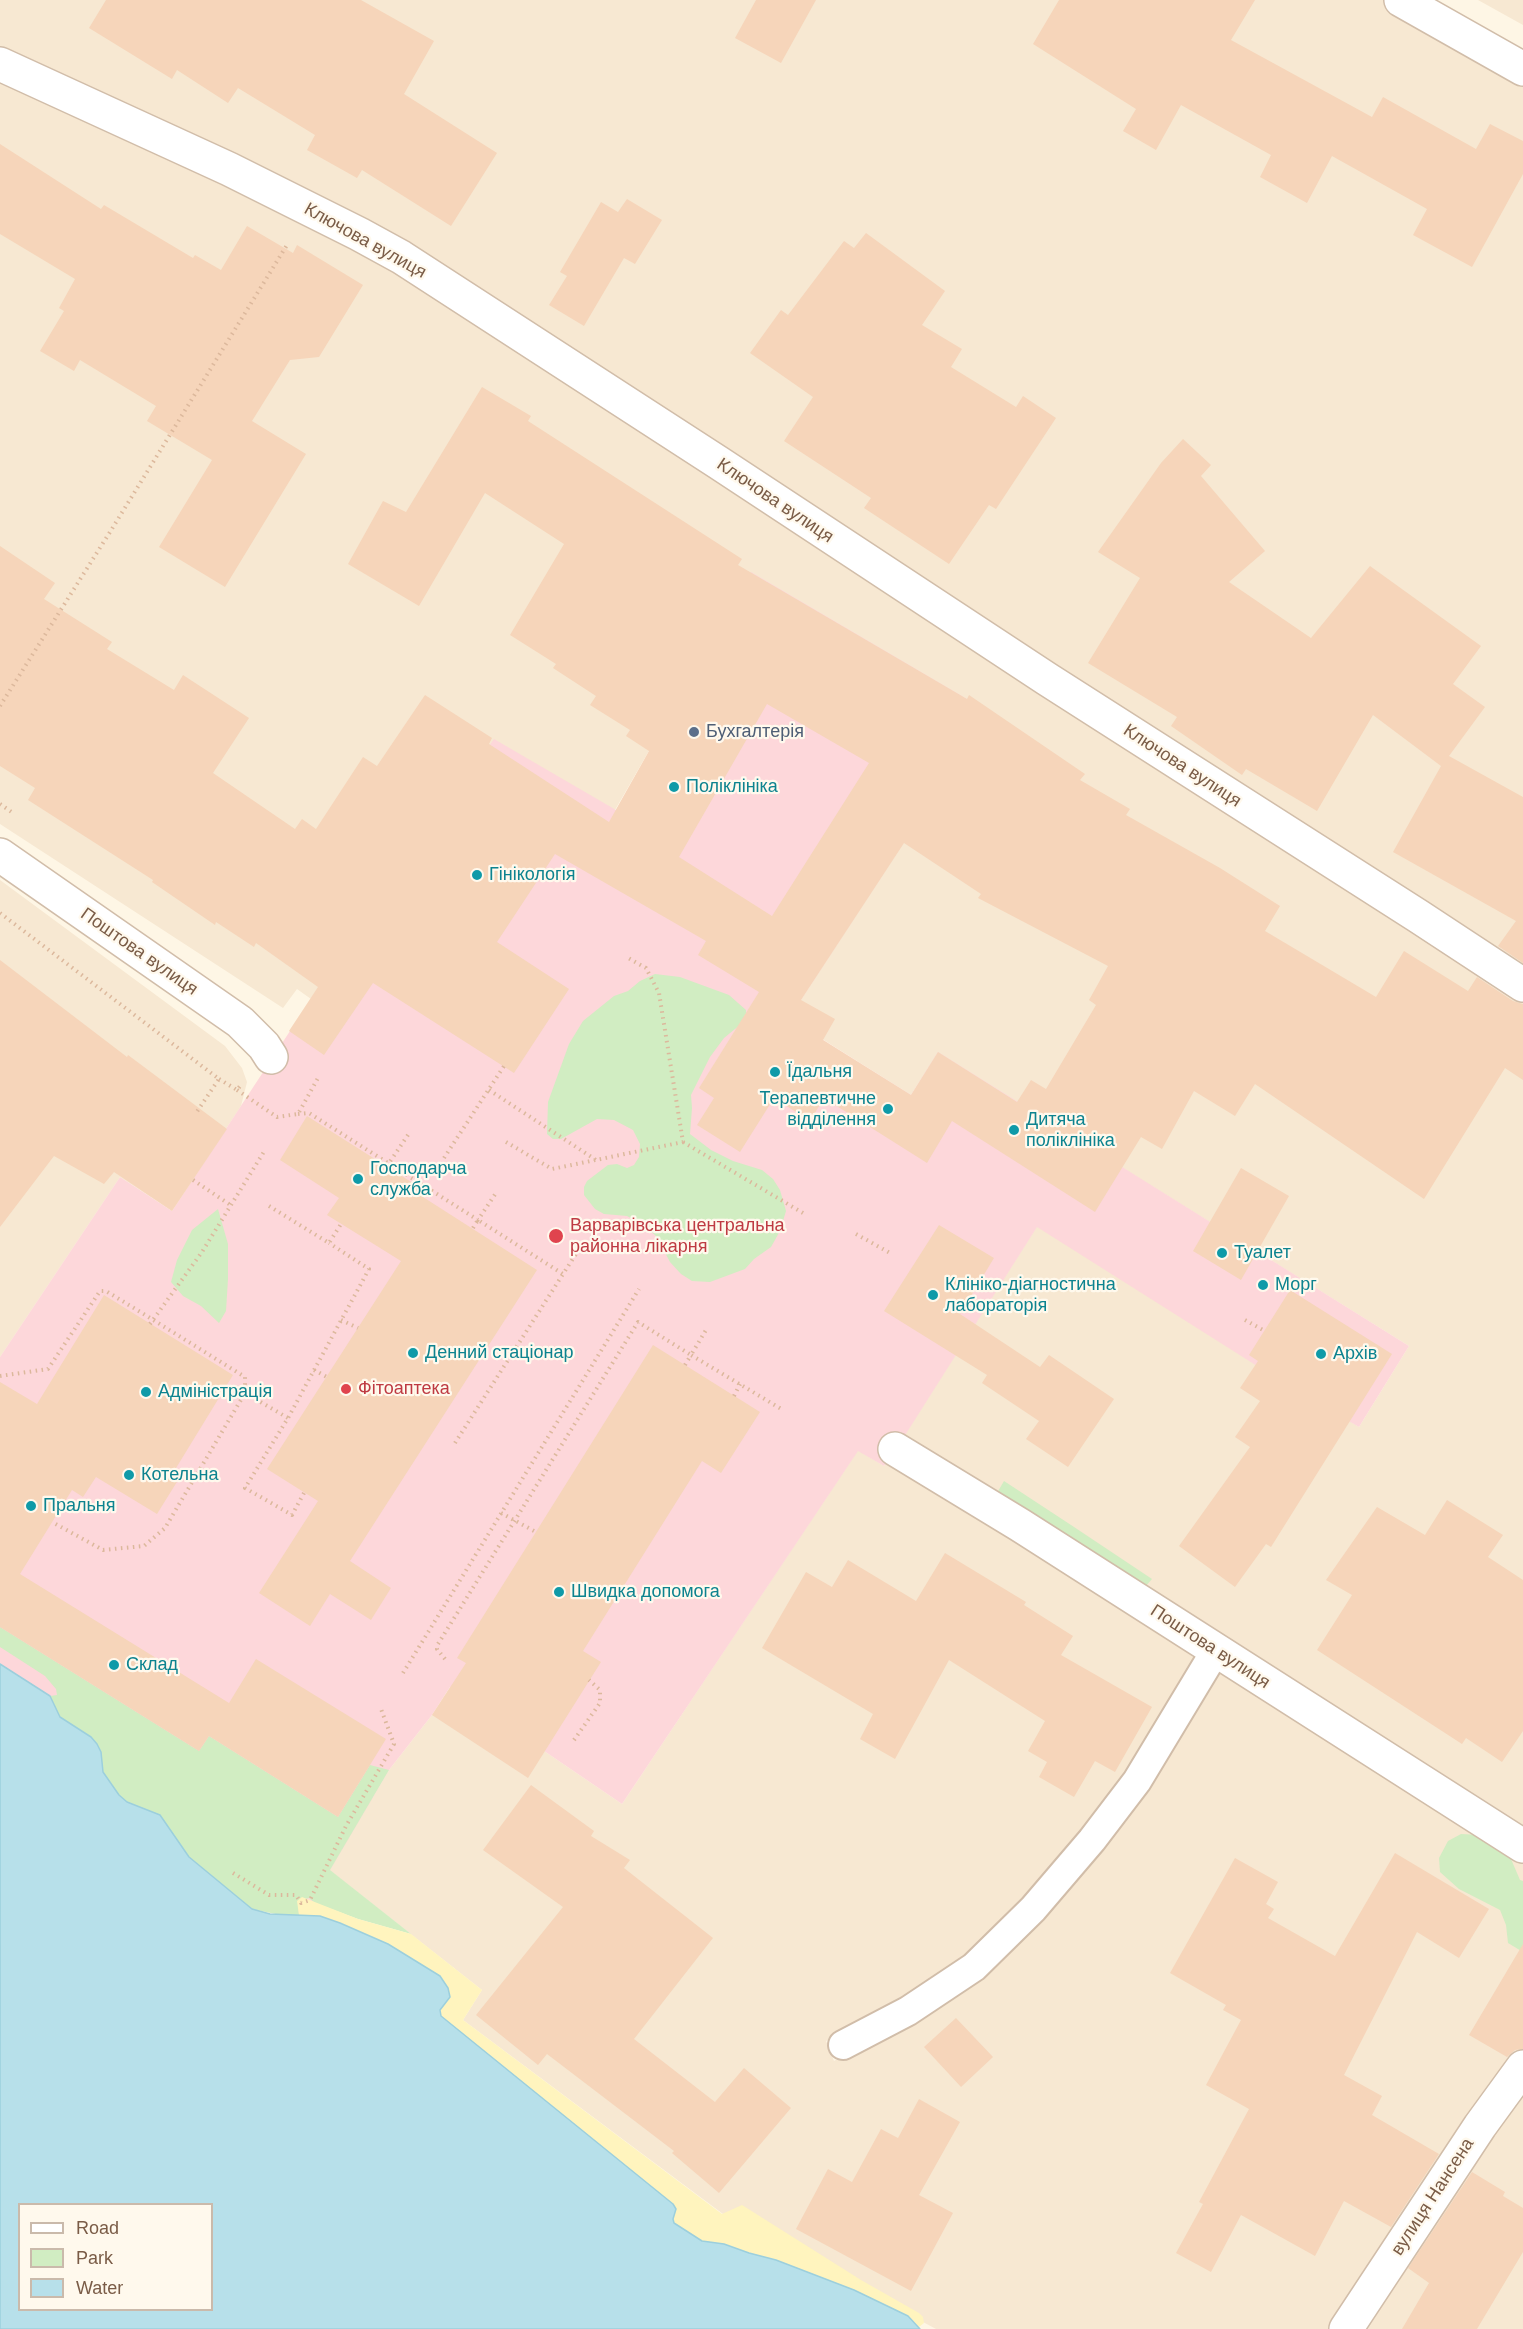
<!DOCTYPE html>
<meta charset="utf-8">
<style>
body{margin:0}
#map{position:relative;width:1523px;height:2329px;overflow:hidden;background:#fef6e5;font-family:Helvetica,sans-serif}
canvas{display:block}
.legend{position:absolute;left:18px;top:2203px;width:195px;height:108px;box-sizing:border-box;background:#fff9ed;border:2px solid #cabaab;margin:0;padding:8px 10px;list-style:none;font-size:18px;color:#7a5c47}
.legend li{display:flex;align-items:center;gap:12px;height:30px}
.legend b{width:30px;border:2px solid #cabaab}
</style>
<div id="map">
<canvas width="1523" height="2329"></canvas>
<ul class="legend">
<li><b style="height:8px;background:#fff"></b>Road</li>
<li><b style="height:16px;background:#d1edc2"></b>Park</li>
<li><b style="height:16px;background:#b7e0ea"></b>Water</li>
</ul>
</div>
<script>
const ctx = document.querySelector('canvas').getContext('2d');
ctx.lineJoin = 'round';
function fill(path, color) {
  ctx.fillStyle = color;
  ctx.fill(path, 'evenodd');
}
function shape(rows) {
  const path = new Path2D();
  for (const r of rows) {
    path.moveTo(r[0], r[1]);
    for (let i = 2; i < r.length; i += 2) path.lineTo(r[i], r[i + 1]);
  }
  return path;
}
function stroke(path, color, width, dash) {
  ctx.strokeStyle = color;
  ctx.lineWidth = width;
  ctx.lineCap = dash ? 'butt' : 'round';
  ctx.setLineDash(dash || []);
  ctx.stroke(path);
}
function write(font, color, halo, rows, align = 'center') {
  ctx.font = font + ' Helvetica,sans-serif';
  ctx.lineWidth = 4.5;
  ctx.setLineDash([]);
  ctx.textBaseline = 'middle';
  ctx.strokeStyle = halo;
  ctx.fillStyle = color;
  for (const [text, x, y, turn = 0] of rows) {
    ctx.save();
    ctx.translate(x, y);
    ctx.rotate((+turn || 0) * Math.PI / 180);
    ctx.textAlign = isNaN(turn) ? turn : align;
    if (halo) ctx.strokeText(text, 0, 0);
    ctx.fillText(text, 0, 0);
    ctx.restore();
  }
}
fill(shape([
 [0,0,1424,0,1523,56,1523,968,236,157,0,47],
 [1478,0,1523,0,1523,25],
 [0,82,143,146,351,246,482,325,1523,999,1523,1832,905,1434,1037,1226,1359,1427,1409,1346,938,1053,911,1095,792,1020,793,1012,988,712,751,573,615,810,487,750,311,999,297,989,283,1008,0,824],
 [0,880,225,1046,242,1068,247,1082,241,1106,172,1211,120,1177,0,1357],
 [858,1450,884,1466,890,1459,1187,1648,1194,1659,1132,1776,969,1960,902,2003,826,2041,834,2061,912,2017,982,1971,1217,1670,1523,1857,1523,2051,1475,2118,1335,2329,936,2329,723,2214,463,2020,482,1990,329,1870,389,1770,432,1715,450,1687,622,1804],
 [1523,2085,1523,2329,1357,2329]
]), '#f7e8d2');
fill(shape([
 [751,572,989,712,793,1012,791,1020,911,1095,938,1052,1409,1346,1359,1427,1303,1395,1037,1227,890,1459,884,1466,858,1451,622,1804,450,1687,432,1715,389,1770,330,1870,320,1916,299,1915,50,1696,0,1664,0,1357,120,1177,172,1211,311,999,494,739,616,810]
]), '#fdd7da');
fill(shape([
 [655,974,680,977,729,995,746,1010,746,1020,724,1038,710,1057,691,1095,692,1108,690,1134,711,1150,733,1161,762,1170,773,1179,780,1190,786,1211,780,1231,771,1247,754,1259,745,1269,710,1282,692,1281,681,1274,670,1262,656,1236,645,1226,627,1216,604,1214,595,1209,584,1195,584,1187,587,1181,608,1165,617,1164,627,1168,634,1165,639,1157,640,1144,633,1130,614,1120,597,1119,561,1139,553,1139,547,1134,548,1102,569,1044,583,1021,614,996,628,991,640,981],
 [218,1209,228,1244,228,1279,226,1311,219,1323,201,1306,183,1296,171,1282,177,1260,192,1230],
 [1004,1481,1071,1525,1152,1579,1145,1587,997,1493],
 [0,1627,199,1751,209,1736,338,1817,370,1765,389,1770,330,1870,411,1934,358,1919,315,1903,309,1898,298,1901,299,1915,285,1916,252,1909,230,1893,189,1857,160,1815,127,1802,119,1795,103,1772,101,1752,60,1717,50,1696,57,1695,56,1689,45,1676,0,1647],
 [1461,1834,1480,1835,1499,1847,1511,1859,1520,1880,1523,1881,1523,1952,1508,1943,1506,1925,1500,1910,1459,1889,1440,1872,1439,1858,1448,1841]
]), '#d1edc2');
fill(shape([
 [302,1897,358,1919,411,1934,482,1990,463,2020,722,2214,742,2205,861,2280,919,2313,923,2317,924,2323,919,2327,908,2316,854,2290,776,2260,749,2253,724,2244,702,2241,674,2223,673,2204,441,2016,440,2010,388,1944,320,1917,299,1915,297,1901]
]), '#fff4be');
const water = shape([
 [0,1664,50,1696,60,1717,91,1737,97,1744,101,1752,103,1772,119,1795,127,1802,160,1815,189,1857,252,1909,270,1914,320,1916,340,1923,388,1944,440,1976,448,1988,450,1997,440,2010,441,2016,673,2204,676,2209,673,2219,674,2223,702,2241,724,2244,749,2253,776,2260,854,2290,908,2316,920,2329,0,2329,0,1664],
 [20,2204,212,2204,212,2310,20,2310,20,2204]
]);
fill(water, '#b7e0ea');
stroke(water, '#9ccfdd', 1.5);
fill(shape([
 [106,0,361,0,434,41,404,94,497,153,451,226,362,170,357,178,307,150,315,135,238,88,228,103,177,70,172,79,89,28],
 [756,0,816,0,781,63,735,38],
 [1059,0,1255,0,1231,40,1372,117,1383,97,1476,149,1490,124,1523,141,1523,174,1472,267,1413,235,1427,209,1332,156,1307,203,1260,177,1271,155,1181,105,1156,150,1123,131,1136,109,1033,44],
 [0,144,101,209,104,205,193,258,195,255,221,270,247,226,293,253,297,245,363,285,319,357,290,360,252,421,306,454,225,587,159,547,212,460,147,421,156,406,80,360,74,371,40,351,64,311,59,308,75,279,0,234],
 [627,199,662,220,635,264,624,258,584,326,549,305,567,276,560,272,601,202,618,212],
 [866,233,945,291,922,325,962,349,951,367,1016,407,1023,396,1056,418,996,509,989,505,949,564,864,508,871,498,784,441,813,397,750,353,781,310,788,315,844,241,854,248],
 [482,387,531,416,528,421,742,559,738,565,967,699,969,695,1085,774,1080,780,1130,809,1126,815,1220,868,1280,906,1265,931,1376,997,1404,951,1468,991,1477,977,1513,1001,1523,1004,1523,1080,1505,1068,1424,1199,1255,1084,1235,1116,1194,1091,1162,1149,1141,1137,1095,1212,952,1121,927,1163,824,1098,810,1121,774,1098,740,1152,697,1125,714,1098,699,1088,759,992,698,955,706,941,555,854,497,942,569,989,514,1073,373,983,324,1055,289,1031,318,987,256,943,254,947,216,922,215,925,152,882,153,880,28,800,35,788,0,766,0,546,55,583,44,599,112,642,107,649,174,690,183,675,249,718,213,773,295,829,302,819,316,829,363,757,377,766,425,695,492,738,489,744,609,822,649,751,626,736,630,730,590,705,596,696,553,668,556,664,510,635,564,544,485,493,419,606,348,564,383,501,406,512],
 [767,704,869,763,772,916,679,857],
 [904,843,981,894,978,898,1108,966,1089,1000,1096,1005,1046,1089,1031,1080,1017,1102,938,1052,911,1095,823,1040,835,1019,801,1000],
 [1183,439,1211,465,1201,476,1265,551,1229,582,1311,638,1370,566,1481,646,1453,684,1485,707,1449,756,1523,797,1523,963,1498,946,1516,921,1393,852,1441,766,1373,715,1317,811,1246,769,1242,775,1171,726,1177,717,1088,663,1140,578,1098,552,1161,463],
 [0,960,127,1057,128,1055,227,1129,172,1211,114,1172,104,1184,54,1156,0,1227],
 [307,1116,427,1192,423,1197,537,1270,350,1561,391,1588,371,1620,330,1594,310,1626,259,1593,318,1501,267,1469,401,1261,327,1215,339,1198,280,1160],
 [1241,1168,1289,1196,1241,1280,1193,1251],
 [939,1225,994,1258,960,1314,1040,1367,1049,1355,1114,1399,1068,1467,1026,1439,1039,1421,982,1383,987,1375,884,1311],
 [1290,1290,1392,1354,1271,1547,1266,1544,1235,1587,1179,1546,1250,1447,1235,1437,1260,1401,1240,1388,1258,1361,1249,1355],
 [104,1295,233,1375,173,1473,180,1477,157,1514,96,1477,83,1497,72,1490,20,1574,229,1703,256,1659,386,1739,338,1817,209,1736,199,1751,0,1627,0,1382,37,1404],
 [653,1345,760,1412,721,1473,702,1461,583,1651,601,1662,528,1778,432,1715,466,1663,457,1658],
 [1447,1500,1503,1535,1488,1557,1523,1580,1523,1731,1502,1762,1466,1738,1462,1744,1317,1650,1352,1595,1326,1580,1377,1507,1425,1535],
 [945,1553,1026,1602,1024,1605,1073,1636,1061,1655,1152,1707,1115,1772,1095,1761,1074,1797,1039,1777,1047,1762,1028,1751,1045,1721,949,1660,895,1759,860,1739,873,1714,762,1648,806,1572,832,1587,848,1560,916,1601],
 [531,1785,594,1831,591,1836,630,1860,624,1868,713,1938,634,2039,715,2102,744,2068,791,2108,719,2193,672,2153,674,2151,547,2054,538,2065,476,2015,563,1907,483,1850],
 [1395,1853,1489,1909,1459,1958,1417,1932,1344,2075,1382,2096,1372,2115,1439,2154,1391,2227,1344,2201,1315,2256,1241,2215,1211,2272,1176,2253,1203,2204,1199,2202,1249,2109,1206,2085,1241,2020,1223,2010,1226,2005,1170,1973,1235,1858,1278,1882,1266,1904,1274,1909,1268,1918,1335,1956],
 [1523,1944,1523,2049,1515,2050,1507,2057,1469,2035],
 [956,2018,993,2057,961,2087,924,2047],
 [919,2099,960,2122,919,2195,953,2213,911,2291,796,2229,828,2169,852,2182,881,2129,898,2138],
 [1472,2172,1505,2192,1503,2196,1523,2208,1523,2252,1477,2329,1402,2329,1429,2283,1408,2268]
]), '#f6d5ba');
const lane = shape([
 [843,2045,908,2011,974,1967,1033,1909,1092,1840,1137,1781,1216,1650]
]);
const street = shape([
 [1401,0,1523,69],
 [0,64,229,169,359,234,401,257,719,463,1047,679,1418,916,1523,985],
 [0,855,240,1022,264,1046,271,1057],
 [895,1449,1020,1525,1523,1846],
 [1346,2329,1480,2126,1523,2067]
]);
stroke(lane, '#d1bda9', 32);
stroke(street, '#d1bda9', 36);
stroke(shape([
 [0,706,110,532,287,245],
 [0,804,13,813],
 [0,913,219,1079,196,1113],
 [219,1079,237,1090,240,1086],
 [237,1090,277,1117,298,1114,318,1078],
 [489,1090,596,1160],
 [298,1114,309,1113,478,1220,496,1193],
 [506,1142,552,1169,683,1142,659,993,646,968,628,958],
 [683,1142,803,1213],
 [444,1158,504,1066],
 [387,1166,410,1132],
 [193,1180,232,1206],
 [269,1206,329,1243,341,1224],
 [473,1228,478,1220,563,1274,580,1248],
 [856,1234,890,1253],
 [341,1320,358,1328],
 [1245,1320,1265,1331],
 [150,1324,202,1252,265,1150],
 [685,1365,691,1355,783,1410],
 [314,1370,327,1377],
 [0,1376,48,1369,100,1291,106,1291,142,1313,245,1377,245,1393,165,1528,144,1546,103,1550,52,1522],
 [245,1393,288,1418],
 [734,1396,740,1384],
 [455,1443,563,1274],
 [304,1493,292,1515,245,1488,288,1418,369,1269,329,1243],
 [501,1513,536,1532],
 [445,1659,437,1649,438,1644,638,1322,691,1355,706,1330],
 [403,1673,639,1289],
 [574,1740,600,1703,600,1690,589,1680],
 [233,1873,269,1895,296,1895,301,1903,310,1900,346,1826,394,1744,381,1709]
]), '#dcb89c', 4, [1.5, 4.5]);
stroke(lane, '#fff', 28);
stroke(street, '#fff', 33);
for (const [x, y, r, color] of [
 [694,732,6,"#5c6f8a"],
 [674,787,6,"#0f9aa8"],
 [477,875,6,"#0f9aa8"],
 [775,1072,6,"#0f9aa8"],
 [888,1109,6,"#0f9aa8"],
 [1014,1130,6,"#0f9aa8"],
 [358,1179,6,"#0f9aa8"],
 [556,1236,8,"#e0444e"],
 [1222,1253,6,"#0f9aa8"],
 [1263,1285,6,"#0f9aa8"],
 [933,1295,6,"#0f9aa8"],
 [413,1353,6,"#0f9aa8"],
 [1321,1354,6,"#0f9aa8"],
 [346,1389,6,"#e0444e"],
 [146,1392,6,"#0f9aa8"],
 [129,1475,6,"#0f9aa8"],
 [31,1506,6,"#0f9aa8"],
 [559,1592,6,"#0f9aa8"],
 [114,1665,6,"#0f9aa8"]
]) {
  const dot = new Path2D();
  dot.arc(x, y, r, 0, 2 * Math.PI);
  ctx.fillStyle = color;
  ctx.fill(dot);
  stroke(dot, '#fff9ed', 2);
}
write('18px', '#7a5c47', '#fff9ed', [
 ["Ключова вулиця",365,241,29],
 ["Ключова вулиця",775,501,34],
 ["Ключова вулиця",1182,766,33],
 ["Поштова вулиця",139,952,35],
 ["Поштова вулиця",1210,1647,33],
 ["вулиця Нансена",1433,2197,-57]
]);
write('18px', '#4e5e75', '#fff9ed', [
 ["Бухгалтерія",706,732]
], 'left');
write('18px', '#0d838f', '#fff9ed', [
 ["Поліклініка",686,787],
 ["Гінікологія",489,875],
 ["Їдальня",787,1072],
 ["Терапевтичне",876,1099,"right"],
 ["відділення",876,1120,"right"],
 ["Дитяча",1026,1120],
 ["поліклініка",1026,1141],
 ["Господарча",370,1169],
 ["служба",370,1190],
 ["Туалет",1234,1253],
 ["Клініко-діагностична",945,1285],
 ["лабораторія",945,1306],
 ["Морг",1275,1285],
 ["Денний стаціонар",425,1353],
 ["Архів",1333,1354],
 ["Адміністрація",158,1392],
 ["Котельна",141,1475],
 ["Пральня",43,1506],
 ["Швидка допомога",571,1592],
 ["Склад",126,1665]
], 'left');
write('18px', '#be3a42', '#fff9ed', [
 ["Варварівська центральна",570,1226],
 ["районна лікарня",570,1247],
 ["Фітоаптека",358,1389]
], 'left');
</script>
